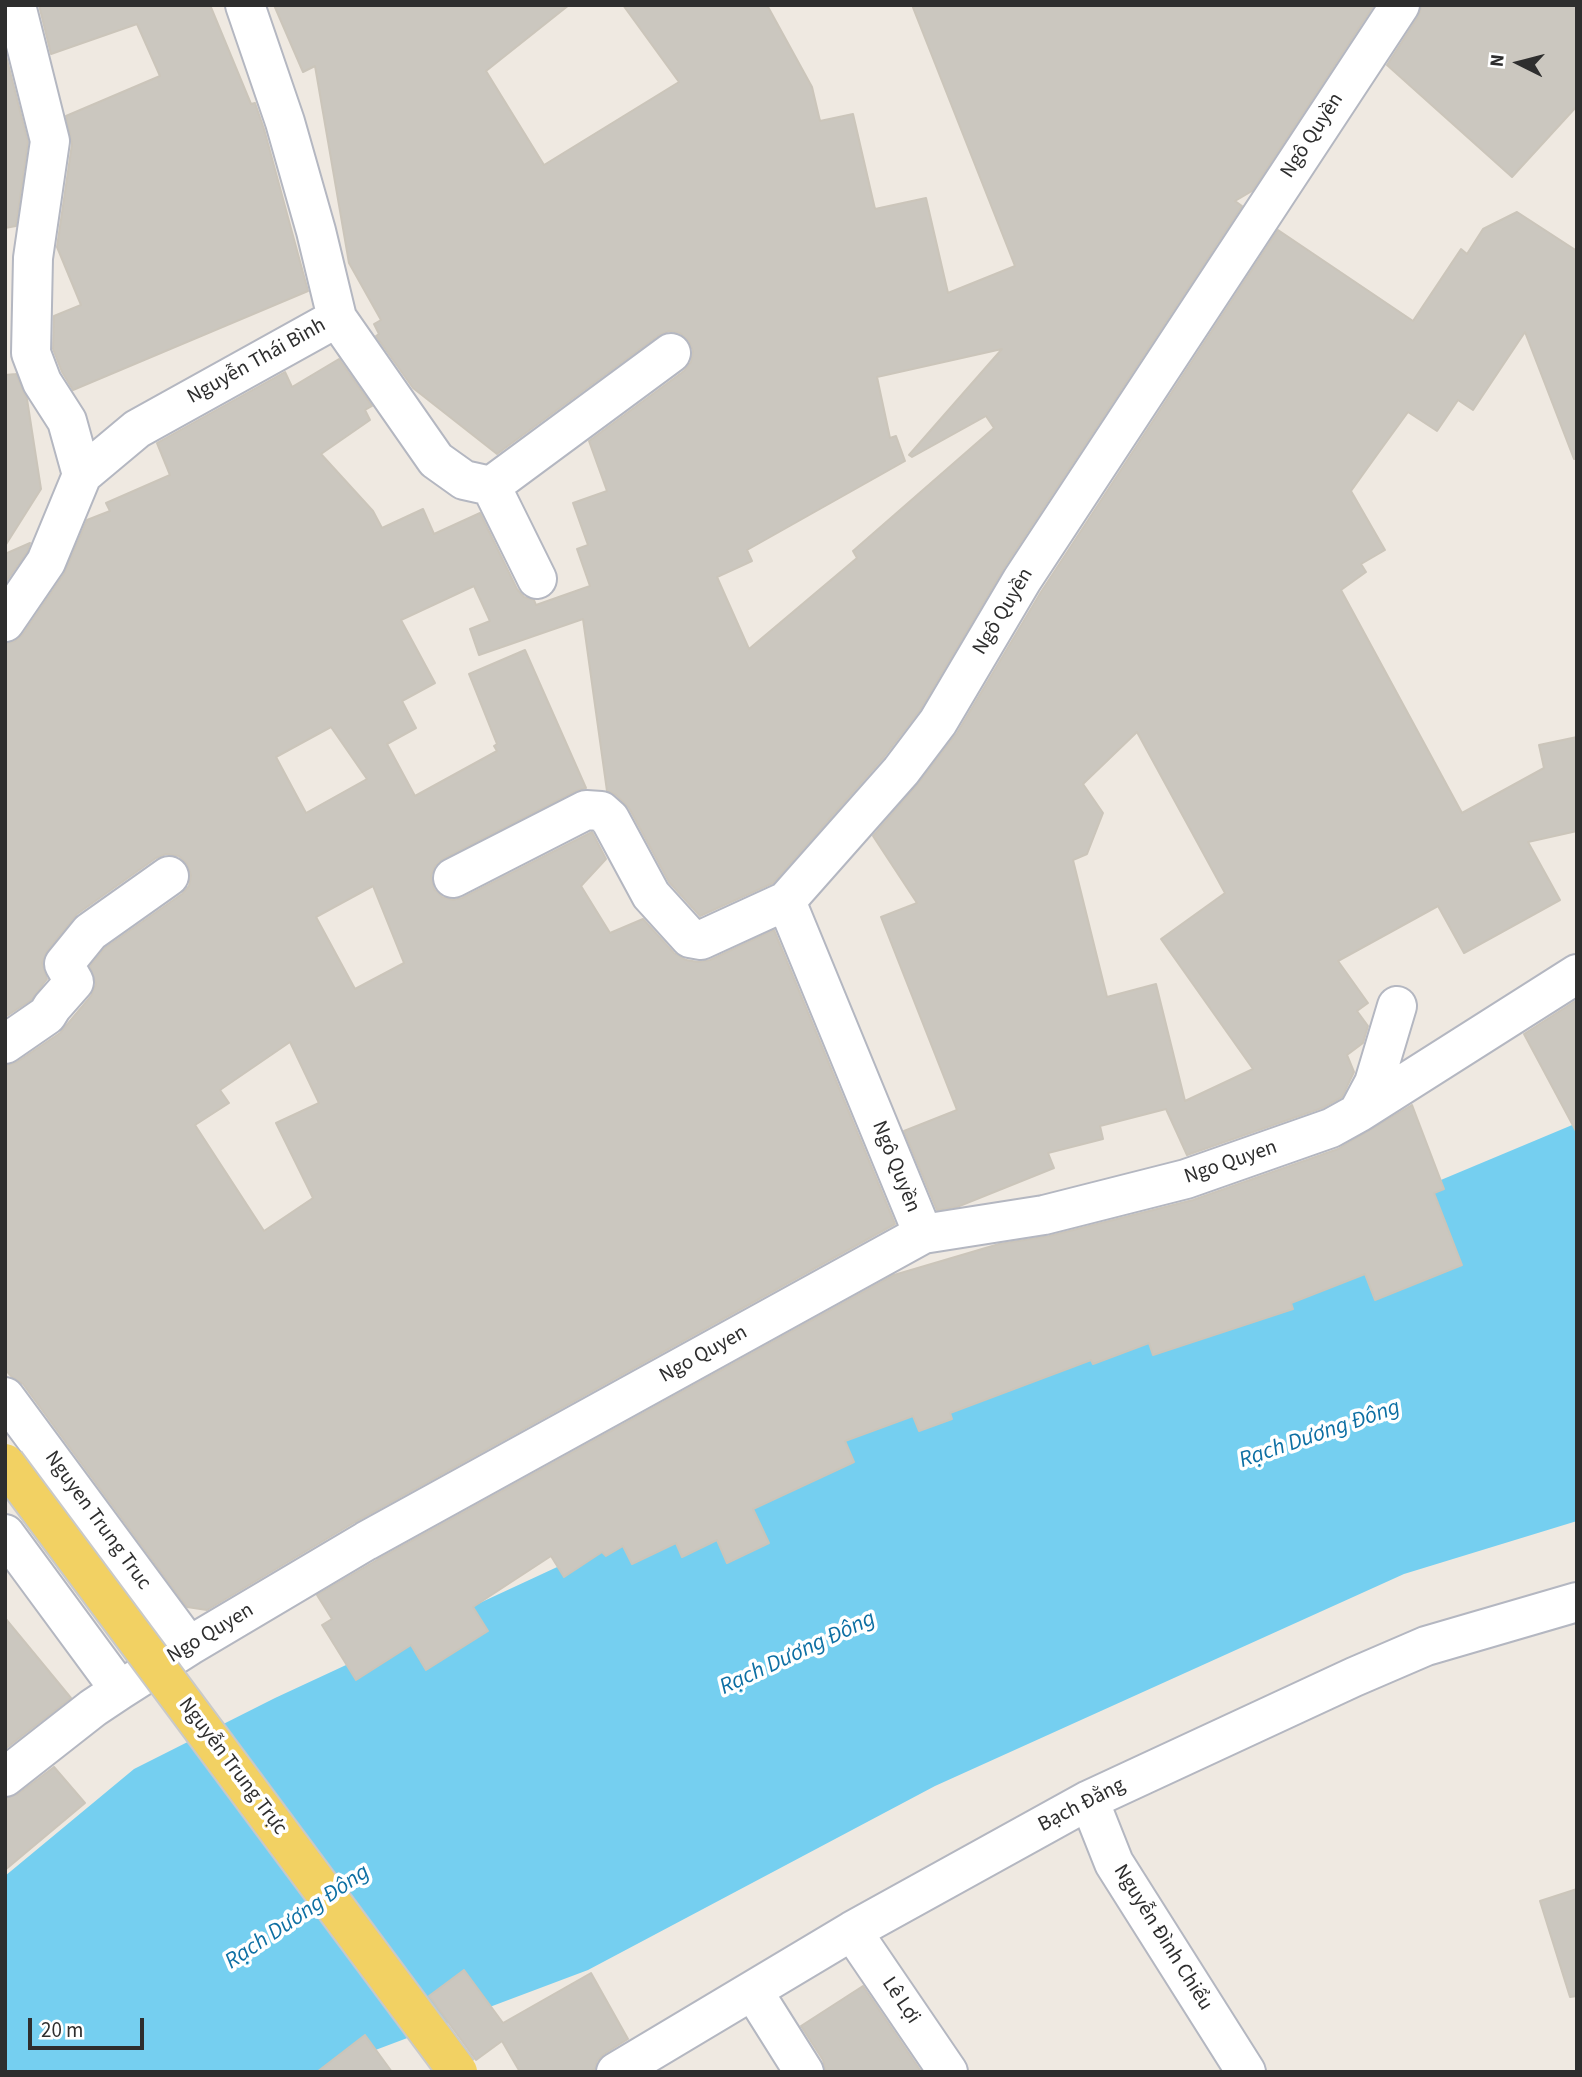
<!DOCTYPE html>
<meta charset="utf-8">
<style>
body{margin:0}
#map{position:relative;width:1582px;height:2077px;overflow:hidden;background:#efe9e1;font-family:"Source Sans 3",sans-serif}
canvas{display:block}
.frame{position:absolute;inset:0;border:7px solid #2e2e2e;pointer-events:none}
.north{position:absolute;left:1484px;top:28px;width:70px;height:70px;-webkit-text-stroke:5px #fff;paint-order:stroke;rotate:276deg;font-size:19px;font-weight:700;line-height:28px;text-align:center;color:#2e2e2e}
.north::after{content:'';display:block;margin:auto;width:24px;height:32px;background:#2e2e2e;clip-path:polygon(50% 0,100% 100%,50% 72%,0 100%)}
.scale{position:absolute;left:28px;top:2018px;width:116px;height:32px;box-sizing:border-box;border:4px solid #2e2e2e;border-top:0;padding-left:9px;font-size:21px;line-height:24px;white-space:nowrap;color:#2e2e2e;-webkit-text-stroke:5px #fff;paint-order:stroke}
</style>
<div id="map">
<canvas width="1582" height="2077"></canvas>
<div class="frame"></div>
<div class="north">N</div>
<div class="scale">20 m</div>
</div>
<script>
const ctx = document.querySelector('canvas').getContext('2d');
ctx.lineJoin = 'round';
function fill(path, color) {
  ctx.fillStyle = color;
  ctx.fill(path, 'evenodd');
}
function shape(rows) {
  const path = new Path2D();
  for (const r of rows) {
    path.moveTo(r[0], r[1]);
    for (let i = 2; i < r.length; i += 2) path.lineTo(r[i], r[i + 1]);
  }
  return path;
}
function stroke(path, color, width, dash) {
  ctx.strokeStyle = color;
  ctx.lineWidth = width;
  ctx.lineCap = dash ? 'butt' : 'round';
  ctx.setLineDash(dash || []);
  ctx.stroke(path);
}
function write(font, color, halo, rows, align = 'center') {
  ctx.font = font + ' "Source Sans 3",sans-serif';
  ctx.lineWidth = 7;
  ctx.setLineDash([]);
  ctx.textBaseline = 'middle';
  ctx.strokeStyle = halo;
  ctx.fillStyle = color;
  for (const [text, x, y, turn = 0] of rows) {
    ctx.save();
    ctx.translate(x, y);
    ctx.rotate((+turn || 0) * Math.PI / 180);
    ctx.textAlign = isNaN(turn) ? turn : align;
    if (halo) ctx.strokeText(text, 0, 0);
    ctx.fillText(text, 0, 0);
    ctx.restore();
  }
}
fill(shape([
 [1577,1123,1577,1521,1404,1574,935,1786,588,1970,317,2072,5,2072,5,1876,134,1769,275,1698,932,1393]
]), '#75cff0');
const building = shape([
 [39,5,210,5,251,104,255,103,264,129,308,291,73,390,62,372,53,349,54,316,81,305,57,247,72,144,66,116,160,76,137,24,51,54,39,5],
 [274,5,569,5,486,71,544,165,679,82,623,5,767,5,812,87,820,121,853,114,875,209,926,198,948,293,1015,266,912,5,1374,5,1252,191,1235,201,1242,206,1004,568,920,710,884,757,773,883,700,916,669,882,629,808,616,795,607,791,583,619,479,655,470,629,490,621,474,586,401,620,435,683,402,701,416,728,387,744,415,796,497,751,494,746,497,744,469,674,525,650,586,788,576,791,443,859,435,866,431,876,434,889,442,897,453,900,462,898,592,832,606,859,581,886,610,933,643,919,674,953,686,960,698,962,710,960,774,930,895,1224,355,1522,207,1610,187,1607,23,1384,11,1376,5,1369,5,1066,17,1062,60,1033,91,996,96,984,90,966,105,948,182,894,189,886,191,875,187,864,179,856,166,854,156,858,77,914,47,951,42,963,47,979,31,1000,5,1017,5,644,15,641,23,634,64,574,87,520,110,511,106,503,170,475,157,443,285,372,292,387,339,359,372,406,365,410,370,420,321,454,373,511,382,528,423,509,434,534,480,513,517,589,524,597,534,600,536,605,590,586,577,549,588,545,573,503,607,491,589,441,684,371,691,362,693,351,689,341,680,333,669,331,659,335,497,454,413,388,376,336,379,334,374,324,381,320,349,263,315,66,303,72,274,5],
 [1002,349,909,455,912,457,986,416,994,428,853,551,857,558,749,649,717,577,752,561,747,550,905,461,896,436,890,438,877,377,1002,349],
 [331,727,367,779,306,813,276,757,331,727],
 [373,886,404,963,355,989,316,917,373,886],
 [290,1042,319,1103,276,1123,313,1198,264,1231,195,1125,229,1103,220,1090,290,1042],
 [1422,5,1577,5,1577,106,1512,177,1387,65,1418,17,1422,5],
 [5,52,28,142,16,226,5,228,5,52],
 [1517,212,1577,251,1577,458,1574,459,1525,332,1473,410,1458,400,1437,431,1408,412,1379,452,1351,491,1385,550,1361,564,1366,572,1341,590,1462,813,1544,768,1539,745,1577,737,1577,831,1528,842,1560,900,1464,953,1438,906,1338,961,1368,1003,1357,1011,1368,1026,1363,1043,1347,1055,1354,1072,1342,1097,1322,1108,1187,1155,1166,1109,1100,1126,1103,1139,1048,1153,1054,1168,957,1207,937,1210,904,1131,957,1110,881,917,917,903,873,836,918,784,957,733,1041,592,1278,230,1413,321,1461,249,1467,254,1483,229,1517,212],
 [1137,732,1225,893,1161,939,1253,1069,1185,1101,1156,984,1107,997,1073,860,1087,854,1103,813,1083,784,1137,732],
 [16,374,27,399,41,489,5,546,5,375,16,374],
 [30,543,27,552,5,583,5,554,30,543],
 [1577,1000,1577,1133,1524,1034,1577,1000],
 [1412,1105,1444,1189,1434,1193,1462,1265,1375,1300,1365,1274,1291,1303,1293,1309,1153,1355,1149,1343,1093,1364,1091,1360,950,1413,952,1419,919,1431,913,1416,845,1441,854,1462,753,1509,769,1543,727,1563,717,1540,682,1557,676,1543,632,1564,623,1546,606,1556,602,1552,564,1577,551,1556,473,1607,488,1631,426,1670,411,1645,356,1680,322,1625,332,1619,317,1595,377,1560,894,1275,999,1244,1049,1236,1193,1200,1338,1149,1412,1105],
 [5,1618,71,1698,5,1749,5,1618],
 [54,1767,85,1803,5,1870,5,1798,18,1794,54,1767],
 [1577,1889,1577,1996,1570,1997,1540,1901,1577,1889],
 [464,1970,503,2023,591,1973,628,2039,604,2054,597,2061,595,2069,590,2072,520,2072,502,2041,476,2060,429,1996,464,1970],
 [863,1986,920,2070,921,2072,826,2072,823,2060,801,2026,863,1986],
 [365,2035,392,2072,317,2072,365,2035]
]);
fill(building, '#cbc7bf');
stroke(building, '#cbc5ba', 2);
const minor = shape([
 [16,5,50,141,33,258,31,353,42,382,67,421,82,475],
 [337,318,436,460,464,480,491,486,671,353],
 [491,486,537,579],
 [5,622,46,562,82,475,137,429,337,318,316,231,285,122,245,5],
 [453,878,586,810,601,811,610,819,651,895,690,938,701,940,786,901],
 [5,1044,47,1015,52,1007,74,982,64,964,90,932,169,876],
 [1358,1113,1577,974],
 [923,1234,786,901,901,771,938,722,1022,580,1400,5],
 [5,1397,189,1646],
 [5,1534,120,1690],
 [5,1777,93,1708,120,1690,189,1646,366,1541,923,1234,1044,1215,1186,1179,1331,1128,1358,1113,1374,1083,1397,1006],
 [1089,1800,1114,1863,1246,2072],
 [852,1931,948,2072],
 [753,1991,804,2072],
 [616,2072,852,1931,1089,1800,1354,1677,1426,1646,1577,1602]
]);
stroke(minor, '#b4b7c1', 42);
stroke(minor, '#fff', 38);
const majorBridge = shape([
 [5,1463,458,2072]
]);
stroke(majorBridge, '#c9c9c9', 42, []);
stroke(majorBridge, '#f2d163', 38);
write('21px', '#2e2e2e', '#fff', [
 ["Ngô Quyền",1313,136,-57],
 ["Nguyễn Thái Bình",257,362,-29],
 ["Ngô Quyền",1004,612,-59],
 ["Ngo Quyen",1231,1163,-19],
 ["Ngô Quyền",895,1167,68],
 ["Ngo Quyen",704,1355,-29],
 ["Nguyen Trung Truc",97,1521,54],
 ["Ngo Quyen",211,1634,-31],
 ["Nguyễn Trung Trực",232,1767,53],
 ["Bạch Đằng",1082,1806,-27],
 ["Nguyễn Đình Chiểu",1162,1938,58],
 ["Lê Lợi",900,2001,56]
]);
write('italic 23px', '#0d6fa3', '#fff', [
 ["Rạch Dương Đông",1320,1435,-19],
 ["Rạch Dương Đông",798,1654,-25],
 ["Rạch Dương Đông",298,1918,-34]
]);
</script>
